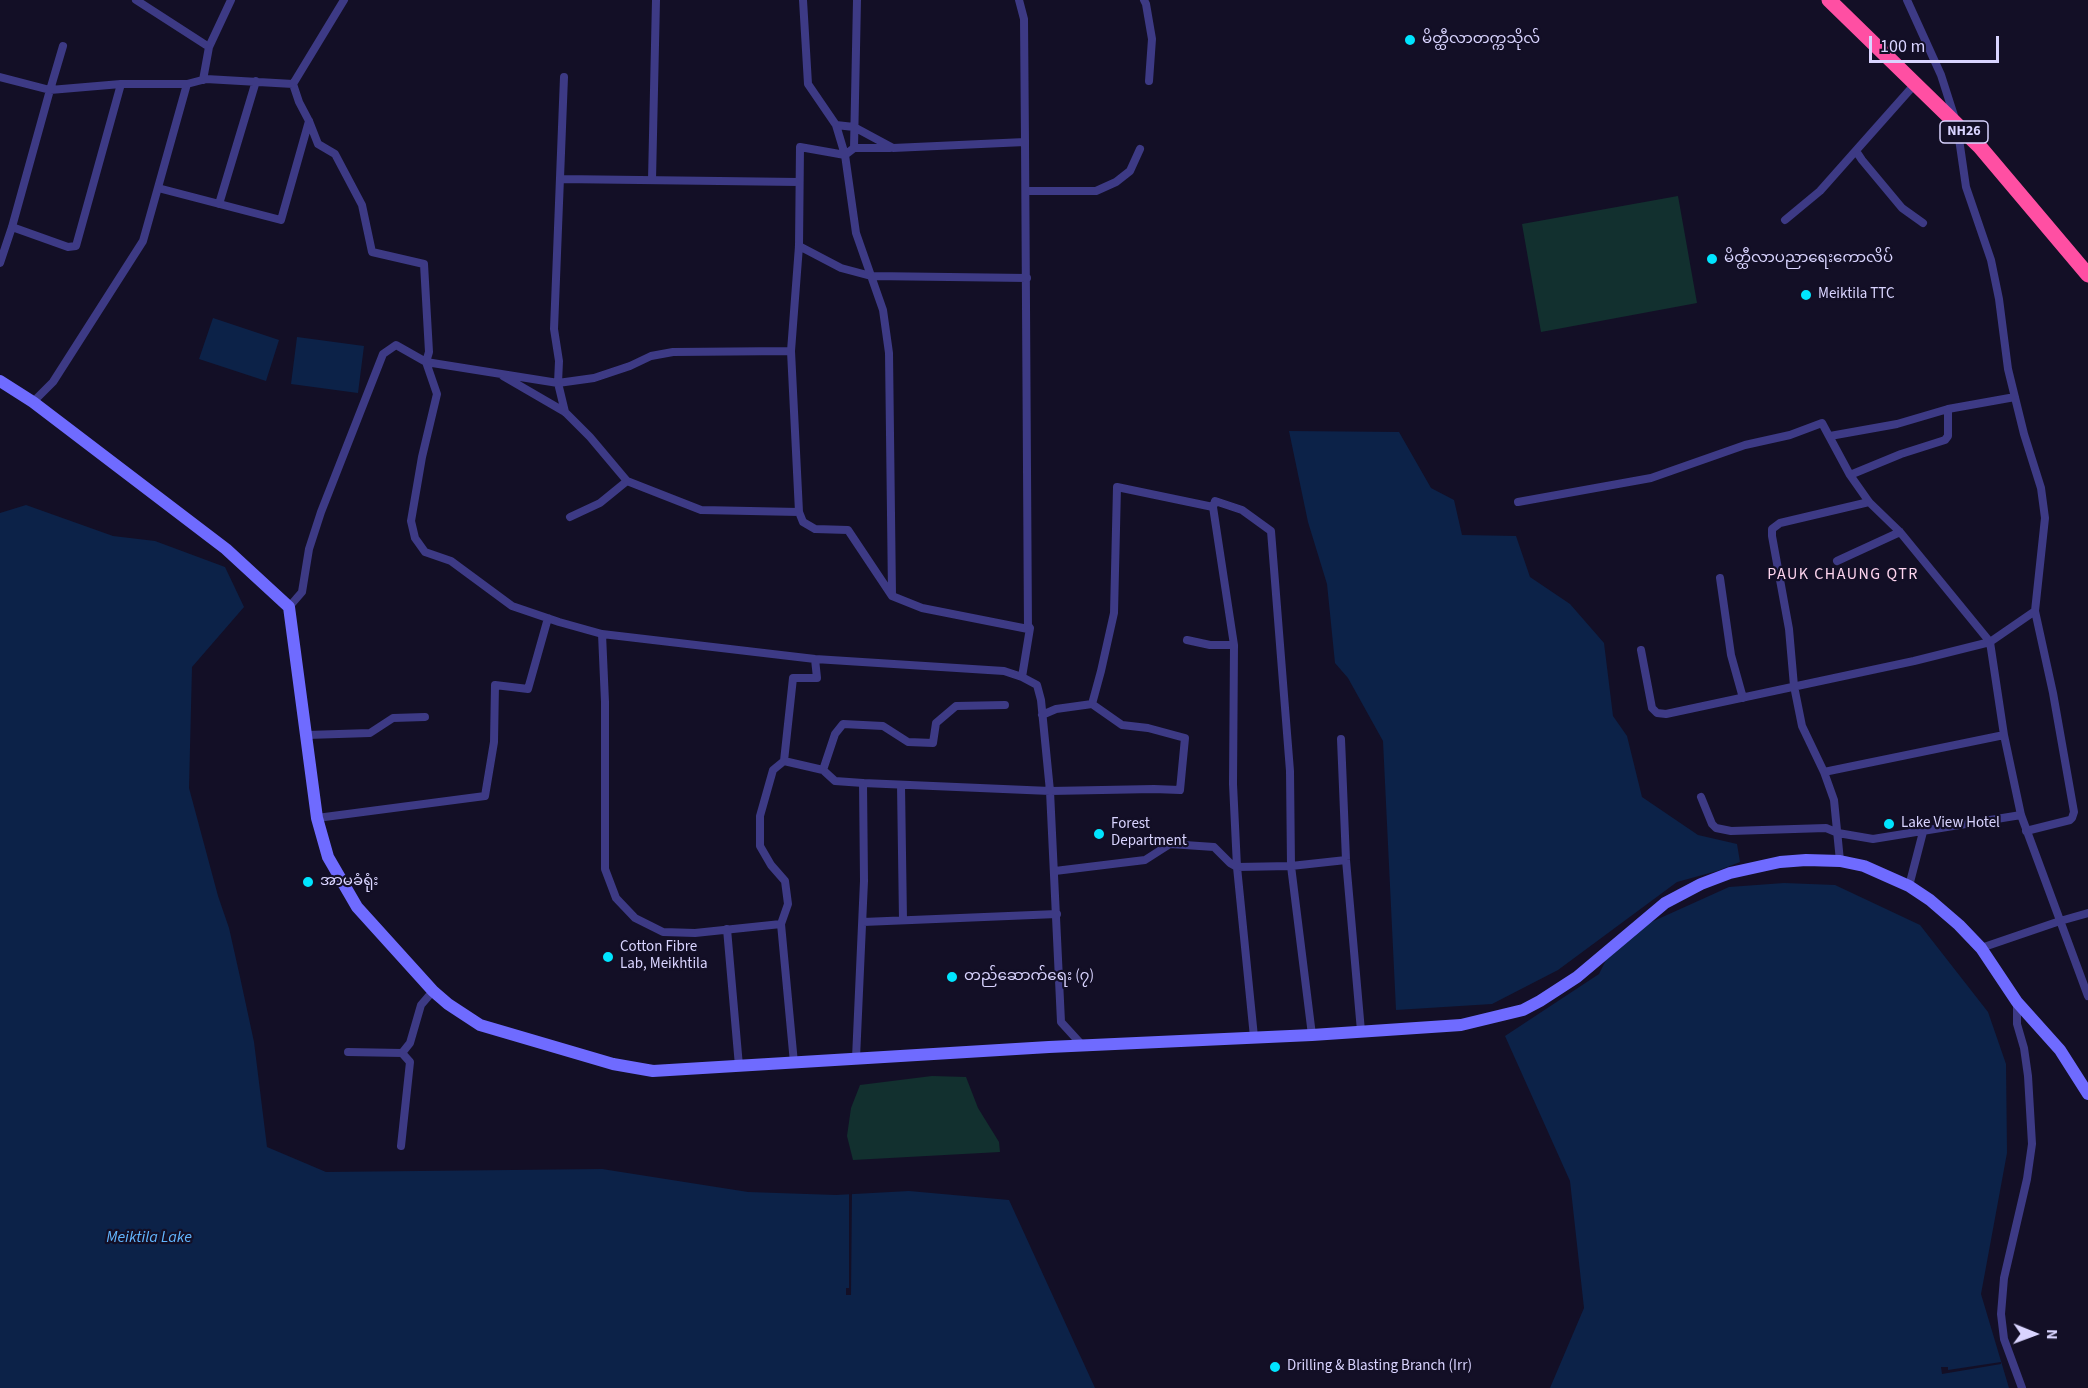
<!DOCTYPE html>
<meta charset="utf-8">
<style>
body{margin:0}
#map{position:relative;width:2088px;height:1388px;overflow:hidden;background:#130f26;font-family:"Source Sans 3",sans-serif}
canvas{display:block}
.north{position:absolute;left:2004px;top:1304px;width:60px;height:60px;-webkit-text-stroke:4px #130f26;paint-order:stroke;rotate:91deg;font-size:16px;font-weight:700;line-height:24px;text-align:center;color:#d9d4ff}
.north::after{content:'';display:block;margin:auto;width:21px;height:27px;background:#d9d4ff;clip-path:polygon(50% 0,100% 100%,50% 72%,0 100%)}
.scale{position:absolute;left:1869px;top:36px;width:130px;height:27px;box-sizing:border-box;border:3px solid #d9d4ff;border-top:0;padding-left:8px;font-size:18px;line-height:21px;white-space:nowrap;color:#d9d4ff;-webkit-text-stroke:4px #130f26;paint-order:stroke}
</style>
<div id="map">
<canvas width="2088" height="1388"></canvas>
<div class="north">N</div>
<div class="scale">100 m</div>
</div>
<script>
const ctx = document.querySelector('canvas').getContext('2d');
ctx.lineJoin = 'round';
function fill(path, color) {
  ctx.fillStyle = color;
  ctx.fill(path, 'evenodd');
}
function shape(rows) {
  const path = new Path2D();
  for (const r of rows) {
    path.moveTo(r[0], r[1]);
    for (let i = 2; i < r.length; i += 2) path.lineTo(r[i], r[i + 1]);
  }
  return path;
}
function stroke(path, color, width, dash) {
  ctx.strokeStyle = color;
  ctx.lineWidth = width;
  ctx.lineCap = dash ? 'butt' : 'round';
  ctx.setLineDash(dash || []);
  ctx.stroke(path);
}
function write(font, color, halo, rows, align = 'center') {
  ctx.font = font + ' "Source Sans 3","Noto Sans Myanmar",sans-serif';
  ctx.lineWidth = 4.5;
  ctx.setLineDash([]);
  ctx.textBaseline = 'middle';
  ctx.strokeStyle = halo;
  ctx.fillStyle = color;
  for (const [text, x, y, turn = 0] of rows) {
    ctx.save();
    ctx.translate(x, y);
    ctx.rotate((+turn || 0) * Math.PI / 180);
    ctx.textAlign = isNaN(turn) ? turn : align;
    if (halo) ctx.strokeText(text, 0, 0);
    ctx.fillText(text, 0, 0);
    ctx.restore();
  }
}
fill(shape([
 [1678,196,1697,303,1541,332,1522,224],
 [932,1076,966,1077,978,1108,999,1142,1000,1152,853,1160,847,1136,851,1108,860,1085]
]), '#12302f');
fill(shape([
 [213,318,279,340,266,381,199,359],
 [297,337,364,346,358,393,291,384],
 [1289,431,1399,432,1431,488,1454,500,1462,535,1516,536,1530,577,1570,604,1604,643,1613,716,1627,736,1642,797,1698,835,1737,844,1740,862,1717,871,1677,882,1558,970,1492,1004,1396,1010,1383,741,1348,678,1335,663,1327,584,1308,522],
 [26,505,113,536,155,541,225,567,244,607,192,667,189,788,218,896,229,928,240,977,254,1042,267,1147,326,1172,602,1169,748,1192,836,1195,909,1191,1009,1200,1095,1388,0,1388,0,513],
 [1784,883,1835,885,1920,925,1988,1012,2006,1064,2007,1153,1981,1294,2009,1388,1550,1388,1584,1308,1570,1181,1505,1036,1599,974,1609,954,1647,924,1729,887]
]), '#0c2248');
fill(shape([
 [849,1191,852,1191,851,1295,846,1295,846,1288,849,1288],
 [2001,1362,2001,1364,1942,1374,1941,1367,1948,1367,1948,1370]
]), '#130f26');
stroke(shape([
 [136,0,209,47],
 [344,0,293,84,299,102,309,121,318,144,335,154,362,205,372,252,424,264,429,352,426,362,437,394,422,457,411,521,415,538,425,552,451,561,512,606,559,622,602,634,815,659,1004,671,1022,677],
 [803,0,808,84,836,125,854,127,893,148,1025,142,1028,629,1030,628,1022,677,1037,685,1041,700,1050,791,1061,1022,1082,1045],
 [1019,0,1024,19,1025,142],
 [1144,0,1146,4,1152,39,1149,81],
 [1907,0,1941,75,1957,125,1966,187,1991,260,1999,299,2008,369,2024,434,2041,488,2045,518,2035,611],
 [0,77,50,90,121,84,187,84,206,79,293,84],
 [564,77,554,329,559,361,558,383,565,412],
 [203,80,209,47,231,0],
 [836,125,845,155,856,233,883,310,889,353,892,594],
 [854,148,857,0],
 [890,148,854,148,845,155,800,147,799,246,791,351,799,512,803,522,815,529,848,530,892,596,922,608,1028,629],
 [1856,151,1862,160,1902,208,1923,223],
 [560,179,799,182],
 [652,180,656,0],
 [158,188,281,220,309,121],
 [1026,191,1096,191,1116,182,1130,171,1140,149],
 [219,204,256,81],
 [1785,220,1820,191,1915,84],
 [12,227,68,247,76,246,121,84],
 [799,246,841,268,871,276,1027,278],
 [0,263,12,227,50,90,63,46],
 [503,376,565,412,590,437,627,481,701,510,799,512],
 [33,402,53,382,143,241,187,84],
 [1830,436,1897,424,1948,409,2015,397],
 [1850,475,1901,454,1945,440,1948,436,1948,409],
 [1518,502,1651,478,1745,445,1790,435,1822,423,1850,475,1869,502,1900,532,1990,642,2004,735,2021,815,2088,996],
 [1213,507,1234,645,1233,784,1237,867,1254,1037],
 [570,517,600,503,627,481],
 [1837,561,1900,532],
 [1720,578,1731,655,1743,698],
 [289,607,302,592,309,549,321,512,383,354,396,345,426,362,558,383,594,378,630,366,651,356,673,352,791,351],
 [602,634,605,702,605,869,616,898,635,918,663,932,695,933,781,924],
 [1187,640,1210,645,1234,645],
 [1641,650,1652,708,1657,713,1666,714,1914,661,1990,642,2035,611,2053,693,2074,812,2072,818,2070,820,2026,831],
 [1042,715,1056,709,1092,704,1101,671,1114,613,1117,487,1213,507,1215,501,1242,510,1271,531,1290,771,1291,866,1312,1035],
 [307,735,370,733,393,718,425,717],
 [1341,739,1346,860,1361,1031],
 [784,761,793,678,817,678,815,659],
 [823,770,835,781,863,783,864,881,856,1058],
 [1824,772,2004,735],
 [863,783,1050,791,1154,789,1180,790,1185,738,1148,728,1122,725,1092,704],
 [901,785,903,920],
 [1701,797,1712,824,1716,828,1731,831,1826,828,1838,833,1873,839,2021,815],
 [317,818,485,796,494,742,495,685,528,689,548,618],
 [1840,861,1834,800,1824,772,1802,726,1794,686,1789,629,1772,536,1772,529,1780,523,1869,502],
 [1055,871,1145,860,1170,844,1214,847,1230,863,1237,867,1291,866,1346,860],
 [1909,886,1923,832],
 [863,922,1057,914],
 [727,929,739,1066],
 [1981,948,2060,921,2088,913],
 [2017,1002,2017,1024,2024,1048,2028,1076,2032,1144,2027,1179,2004,1278,2001,1314,2004,1339,2022,1388],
 [348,1052,402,1053,410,1043,421,1005,433,991],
 [794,1063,781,924,788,904,785,881,771,865,760,846,760,816,773,770,784,761,823,770,835,734,843,724,883,726,908,742,933,743,936,723,956,706,1005,705],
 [401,1146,410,1062,402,1053]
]), '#3d3a85', 8);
stroke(shape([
 [0,381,33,402,226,549,289,607,317,818,328,857,357,907,433,991,448,1004,480,1025,613,1064,653,1071,1049,1047,1312,1035,1461,1025,1523,1010,1540,1001,1577,977,1665,903,1701,884,1730,873,1780,862,1806,860,1840,861,1864,866,1909,886,1930,900,1959,925,1981,948,2017,1002,2060,1050,2088,1094]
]), '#6f6bff', 12);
stroke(shape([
 [1829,0,1980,147,2088,275]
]), '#ff4fa3', 15);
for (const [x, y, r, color] of [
 [1410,40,6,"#00e5ff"],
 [1712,259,6,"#00e5ff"],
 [1806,295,6,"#00e5ff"],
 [1889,824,6,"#00e5ff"],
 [1099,834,6,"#00e5ff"],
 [308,882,6,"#00e5ff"],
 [608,957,6,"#00e5ff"],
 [952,977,6,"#00e5ff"],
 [1275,1367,6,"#00e5ff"]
]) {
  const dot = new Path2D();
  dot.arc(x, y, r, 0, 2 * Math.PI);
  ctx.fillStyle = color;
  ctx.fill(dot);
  stroke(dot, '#130f26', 2);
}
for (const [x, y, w] of [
 [1964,132,48]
]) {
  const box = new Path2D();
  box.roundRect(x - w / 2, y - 11, w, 22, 4.5);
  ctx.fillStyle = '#130f26';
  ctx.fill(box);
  stroke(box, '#d9d4ff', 1.5);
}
write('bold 14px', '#d9d4ff', null, [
 ["NH26",1964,132]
]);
write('15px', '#d9d4ff', '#130f26', [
 ["မိတ္ထီလာတက္ကသိုလ်",1422,40],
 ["မိတ္ထီလာပညာရေးကောလိပ်",1724,259],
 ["Meiktila TTC",1818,295],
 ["Lake View Hotel",1901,824],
 ["Forest",1111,825],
 ["Department",1111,842],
 ["အာမခံရုံး",320,882],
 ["Cotton Fibre",620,948],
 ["Lab, Meikhtila",620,965],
 ["တည်ဆောက်ရေး (၇)",964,977],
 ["Drilling & Blasting Branch (Irr)",1287,1367]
], 'left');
ctx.letterSpacing = '1.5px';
write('16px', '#ffd6f0', '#130f26', [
 ["PAUK CHAUNG QTR",1843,575]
]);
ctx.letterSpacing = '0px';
write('italic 16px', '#62b6ff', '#130f26', [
 ["Meiktila Lake",149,1238]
]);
</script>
